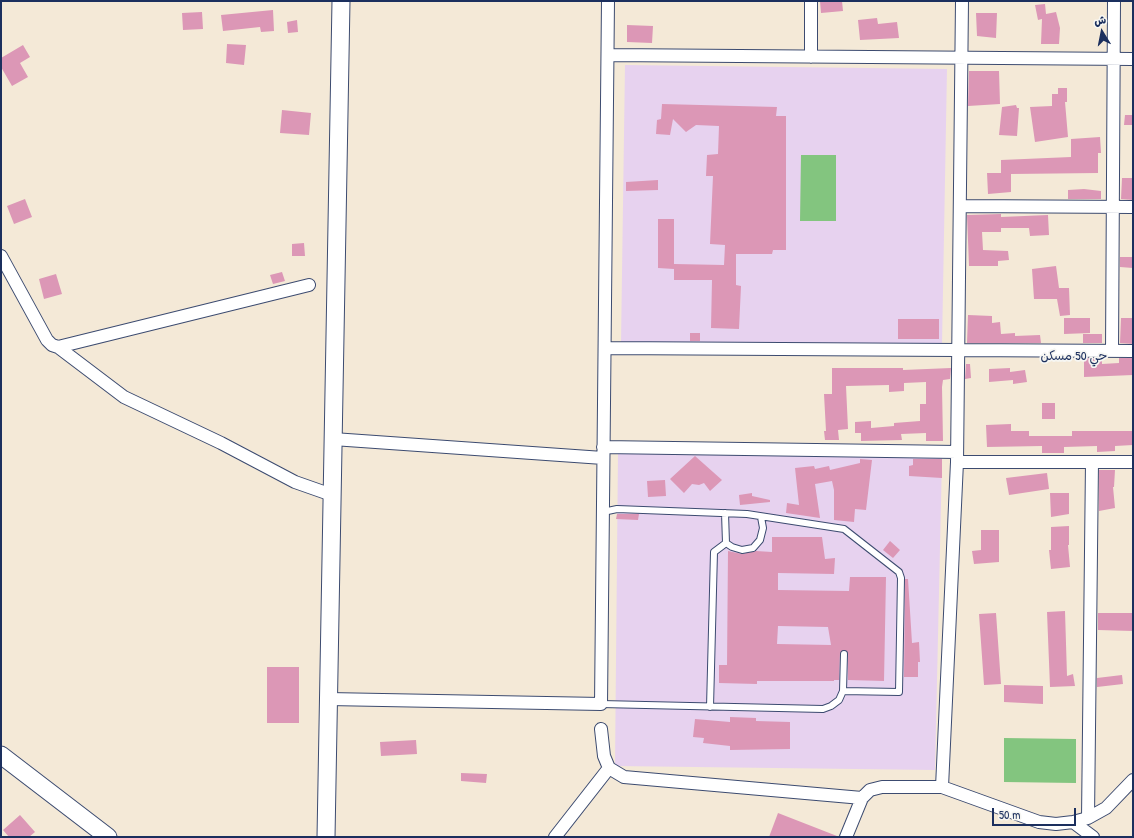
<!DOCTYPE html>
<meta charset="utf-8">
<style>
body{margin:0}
#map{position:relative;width:1134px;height:838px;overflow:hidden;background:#f4e9d7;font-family:"Patrick Hand","Playpen Sans Arabic",sans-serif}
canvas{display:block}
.frame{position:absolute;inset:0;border:2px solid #1b2f5e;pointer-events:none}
.north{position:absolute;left:1082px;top:12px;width:40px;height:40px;-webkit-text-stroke:3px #f6f6f2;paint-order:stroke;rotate:350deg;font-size:11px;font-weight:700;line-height:16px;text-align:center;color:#1b2f5e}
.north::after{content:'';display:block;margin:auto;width:14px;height:18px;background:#1b2f5e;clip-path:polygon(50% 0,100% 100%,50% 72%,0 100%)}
.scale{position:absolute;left:992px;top:808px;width:84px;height:18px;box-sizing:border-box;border:2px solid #1b2f5e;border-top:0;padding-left:5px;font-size:12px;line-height:14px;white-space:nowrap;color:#1b2f5e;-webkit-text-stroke:3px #f6f6f2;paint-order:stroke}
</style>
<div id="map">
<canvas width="1134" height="838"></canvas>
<div class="frame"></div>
<div class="north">ش</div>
<div class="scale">50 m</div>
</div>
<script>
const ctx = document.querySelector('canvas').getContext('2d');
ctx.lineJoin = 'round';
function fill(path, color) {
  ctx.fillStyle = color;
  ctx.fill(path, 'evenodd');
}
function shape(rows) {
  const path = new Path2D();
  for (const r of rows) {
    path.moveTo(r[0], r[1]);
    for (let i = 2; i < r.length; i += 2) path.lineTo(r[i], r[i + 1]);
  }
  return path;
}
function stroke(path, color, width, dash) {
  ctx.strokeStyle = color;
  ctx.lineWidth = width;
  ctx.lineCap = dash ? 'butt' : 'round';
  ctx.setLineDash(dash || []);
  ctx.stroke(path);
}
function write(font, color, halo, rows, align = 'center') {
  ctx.font = font + ' "Patrick Hand","Playpen Sans Arabic",sans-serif';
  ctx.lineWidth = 3.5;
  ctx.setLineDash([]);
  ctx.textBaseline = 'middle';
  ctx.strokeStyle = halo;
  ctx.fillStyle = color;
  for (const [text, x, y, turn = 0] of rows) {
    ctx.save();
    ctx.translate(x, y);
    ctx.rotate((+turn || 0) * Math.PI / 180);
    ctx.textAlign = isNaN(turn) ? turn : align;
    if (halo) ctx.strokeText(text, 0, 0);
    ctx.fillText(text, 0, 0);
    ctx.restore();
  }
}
fill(shape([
 [625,65,947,69,942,345,621,343],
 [618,452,942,458,935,770,615,766]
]), '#e7d2ef');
fill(shape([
 [801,155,836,155,836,221,800,221],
 [1004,738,1076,739,1076,783,1004,782]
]), '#83c57f');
fill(shape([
 [820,1,842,1,843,11,821,13],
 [1045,4,1046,14,1056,12,1060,28,1059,44,1041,44,1042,19,1038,20,1035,5],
 [273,10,274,31,261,32,260,27,223,31,221,15],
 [202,12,203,29,183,30,182,13],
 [976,13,997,13,996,38,977,36],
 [877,18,878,24,897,22,899,38,860,40,858,20],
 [297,20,298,32,288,33,287,22],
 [627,25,653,26,652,43,627,42],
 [227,44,246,45,244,65,226,63],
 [23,45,30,57,20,63,28,77,12,86,1,67,1,58],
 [969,71,999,71,1000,104,968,106],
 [1058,88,1067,88,1067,102,1065,102,1068,137,1035,142,1030,107,1052,106,1052,94,1058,94],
 [662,104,777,107,776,116,786,116,786,250,773,250,772,254,736,254,736,285,741,286,739,329,711,328,712,280,674,280,674,269,658,268,658,219,674,219,674,264,724,265,725,245,710,244,713,176,706,176,707,155,718,154,719,126,696,125,686,132,673,119,670,135,656,134,657,120,661,119],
 [1016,105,1017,108,1019,108,1017,136,999,135,1002,107],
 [282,110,311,113,309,135,280,133],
 [1125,115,1133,115,1133,125,1124,125],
 [1100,137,1101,153,1098,153,1098,173,1011,174,1011,192,988,194,987,173,1001,173,1001,160,1071,157,1071,139],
 [1122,178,1133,178,1133,200,1121,199],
 [658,180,658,190,626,191,626,182],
 [1084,189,1101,191,1101,199,1068,199,1068,190],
 [25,199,32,217,14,224,7,206],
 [1001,214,1001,217,1048,215,1049,235,1030,236,1029,228,1001,228,1001,232,982,232,983,250,1008,251,1009,260,998,261,998,266,969,266,967,215],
 [304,243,305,256,292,256,292,244],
 [1120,257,1133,257,1133,268,1120,267],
 [1056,266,1059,288,1069,288,1070,315,1060,316,1057,299,1034,299,1032,269],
 [282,272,285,281,273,284,270,275],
 [56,274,62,294,44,299,39,279],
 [968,315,992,316,992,323,1000,322,1001,334,1015,333,1015,336,1040,335,1041,343,967,343],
 [1064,318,1090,318,1090,333,1064,334],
 [1121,318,1133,318,1133,344,1120,343],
 [898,319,939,319,939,339,898,339],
 [690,333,700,333,700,341,690,341],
 [1083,334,1102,334,1102,343,1083,343],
 [1084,358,1102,358,1102,364,1119,363,1119,358,1133,358,1133,375,1084,377],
 [966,364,970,364,971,378,965,379],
 [832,368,903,368,903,370,951,368,950,379,943,380,942,387,943,441,926,441,926,433,901,434,902,440,861,441,861,433,855,433,855,422,871,421,871,428,894,426,894,423,920,421,920,404,926,404,926,382,904,383,904,391,889,392,889,385,846,386,848,429,838,430,839,440,825,440,824,431,826,431,824,394,832,394],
 [1010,368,1010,372,1025,370,1027,382,1013,384,1013,380,989,382,989,369],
 [1042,403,1055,403,1055,419,1042,419],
 [1011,424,1011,431,1029,431,1029,436,1072,436,1072,431,1133,431,1133,445,1115,446,1115,451,1097,452,1097,446,1064,447,1064,453,1042,453,1042,446,987,447,986,425],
 [695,456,722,480,710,491,704,483,699,485,692,484,684,493,670,479],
 [860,459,872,460,866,510,855,509,854,522,834,520,834,490,832,481,815,484,820,518,786,513,787,503,799,505,795,468,814,466,815,469,829,466,830,470,860,463],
 [913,459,942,459,942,478,909,476,909,466,913,465],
 [1099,470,1115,470,1114,487,1113,487,1115,508,1099,511],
 [1047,473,1049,489,1009,495,1006,478],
 [665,480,666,496,648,497,647,481],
 [752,493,752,496,770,500,770,502,740,505,739,495],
 [1050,493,1069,493,1069,514,1051,517],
 [617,514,639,514,638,520,616,519],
 [1069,526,1069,545,1068,545,1070,567,1051,569,1049,550,1051,550,1051,527],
 [981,530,999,530,999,562,974,564,972,551,981,550],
 [772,537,822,537,825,559,835,558,834,574,778,573,778,590,849,591,850,577,886,577,884,681,848,680,848,654,844,650,840,653,839,680,834,680,834,681,757,681,757,684,719,683,719,665,727,665,728,551,742,554,756,551,772,552],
 [778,626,828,627,831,645,777,644],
 [890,541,900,550,893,558,883,550],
 [905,579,908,579,912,643,919,642,920,662,918,662,918,677,904,677],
 [1065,611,1067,676,1073,674,1075,686,1050,687,1047,612],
 [996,613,1001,684,984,685,979,614],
 [1098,613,1133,613,1133,631,1098,630],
 [267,667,299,667,299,723,267,723],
 [1122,675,1123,684,1097,687,1097,678],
 [1004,685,1043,686,1043,704,1004,702],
 [730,717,756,718,756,721,790,722,790,749,730,750,730,746,703,743,704,738,693,737,695,719,730,722],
 [416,740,417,754,381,756,380,742],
 [461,773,487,774,486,783,461,781],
 [778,813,837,836,837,837,769,837],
 [20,815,35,832,29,837,9,837,3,830]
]), '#dc97b6');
const lane = shape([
 [603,512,617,509,747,514,844,529,899,572,901,578,899,692,843,691,844,654],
 [725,513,726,543,732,547,742,550,753,548,760,540,763,528,761,517],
 [601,704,823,709,831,706,839,700,843,691],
 [710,707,714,552,726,543]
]);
const street = shape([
 [608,55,1133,59],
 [811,57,811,1],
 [960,206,1133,207],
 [1,256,47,340,52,345,58,347,309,285],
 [58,347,124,397,221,443,295,482,332,495],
 [605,348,1133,351],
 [1112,351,1114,1],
 [333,439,603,458],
 [603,447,957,452],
 [957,462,1133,462],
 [328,699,601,704,608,1],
 [601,729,604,756,609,768,624,777,862,798],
 [942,787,957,462,962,1],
 [1088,818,1092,462],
 [1073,822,1093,837],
 [555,837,609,768],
 [846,837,862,798,870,790,882,787,942,787,1039,822,1056,824,1073,822,1088,818,1106,808,1133,780]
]);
const secondary = shape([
 [1,755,108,837],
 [326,837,341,1]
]);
stroke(lane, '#3c4b70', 8);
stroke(street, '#3c4b70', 14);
stroke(secondary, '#3c4b70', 19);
stroke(lane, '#fff', 6);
stroke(street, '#fff', 12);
stroke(secondary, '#fff', 17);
write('13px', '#1b2f5e', '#f6f6f2', [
 ["حي 50 مسكن",1074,357]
]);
</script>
